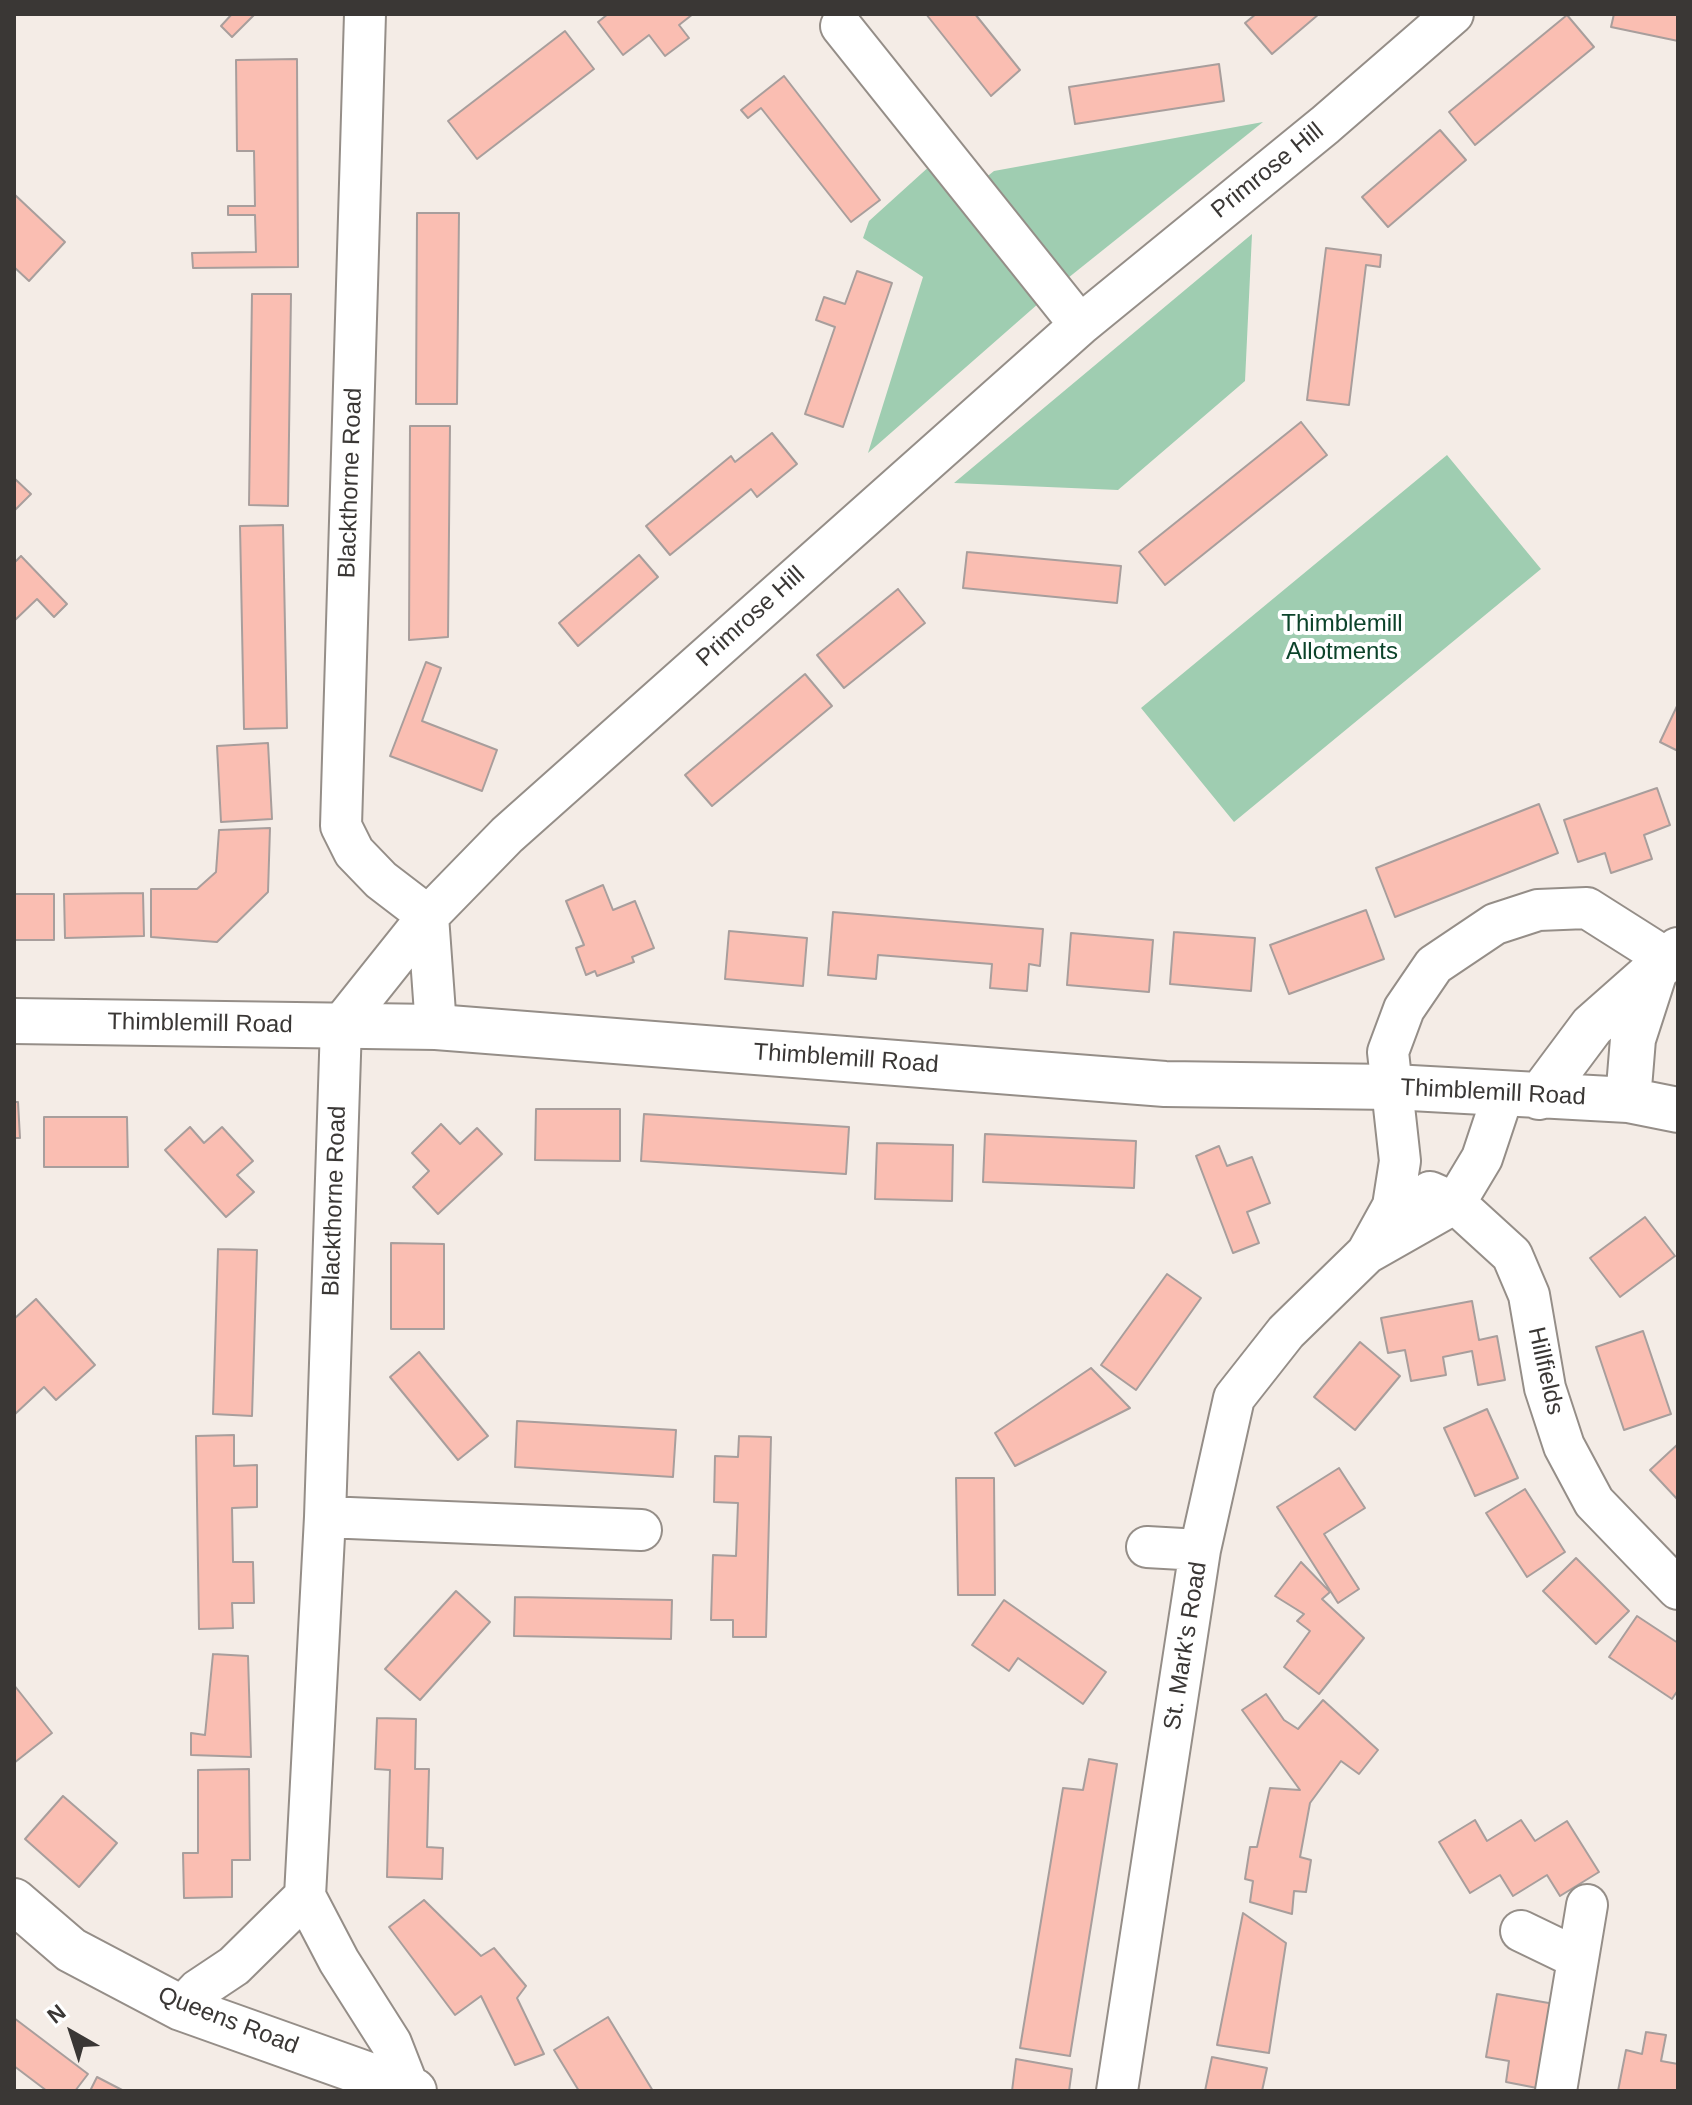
<!DOCTYPE html>
<style>
body{margin:0}
#map{position:relative;width:1692px;height:2105px;overflow:hidden;background:#f4ece6;font-family:Helvetica,sans-serif}
canvas{display:block}
.frame{position:absolute;inset:0;border:16px solid #3a3735;pointer-events:none}
.north{position:absolute;left:32px;top:1993px;width:80px;height:80px;-webkit-text-stroke:6px #fff;paint-order:stroke;rotate:321deg;font-size:22px;font-weight:700;line-height:32px;text-align:center;color:#3a3735}
.north::after{content:'';display:block;margin:auto;width:28px;height:36px;background:#3a3735;clip-path:polygon(50% 0,100% 100%,50% 72%,0 100%)}
</style>
<div id="map">
<canvas width="1692" height="2105"></canvas>
<div class="frame"></div>
<div class="north">N</div>
</div>
<script>
const ctx = document.querySelector('canvas').getContext('2d');
ctx.lineJoin = 'round';
function fill(path, color) {
  ctx.fillStyle = color;
  ctx.fill(path, 'evenodd');
}
function shape(rows) {
  const path = new Path2D();
  for (const r of rows) {
    path.moveTo(r[0], r[1]);
    for (let i = 2; i < r.length; i += 2) path.lineTo(r[i], r[i + 1]);
  }
  return path;
}
function stroke(path, color, width, dash) {
  ctx.strokeStyle = color;
  ctx.lineWidth = width;
  ctx.lineCap = dash ? 'butt' : 'round';
  ctx.setLineDash(dash || []);
  ctx.stroke(path);
}
function write(font, color, halo, rows, align = 'center') {
  ctx.font = font + ' Helvetica,sans-serif';
  ctx.lineWidth = 8;
  ctx.setLineDash([]);
  ctx.textBaseline = 'middle';
  ctx.strokeStyle = halo;
  ctx.fillStyle = color;
  for (const [text, x, y, turn = 0] of rows) {
    ctx.save();
    ctx.translate(x, y);
    ctx.rotate((+turn || 0) * Math.PI / 180);
    ctx.textAlign = isNaN(turn) ? turn : align;
    if (halo) ctx.strokeText(text, 0, 0);
    ctx.fillText(text, 0, 0);
    ctx.restore();
  }
}
fill(shape([
 [1263,122,1063,282,868,453,923,277,863,238,869,221,932,164,960,198,994,171],
 [1252,234,1245,381,1118,490,954,483],
 [1447,455,1541,569,1234,822,1141,708]
]), '#9fcdb1');
const building = shape([
 [232,14,231,14,255,14,232,37,221,26,232,14],
 [608,14,693,14,679,25,689,38,665,56,649,35,623,55,598,22,608,14],
 [926,14,975,14,1020,70,991,96,926,14],
 [1256,14,1319,14,1272,54,1245,23,1256,14],
 [1614,14,1678,14,1678,41,1611,27,1614,14],
 [1567,15,1594,47,1475,145,1449,112,1567,15],
 [565,31,594,69,477,159,448,121,565,31],
 [297,59,298,267,193,268,192,253,256,252,255,215,228,215,228,206,255,206,254,151,237,151,236,60,297,59],
 [1219,64,1224,101,1075,124,1069,87,1219,64],
 [784,76,880,200,851,222,761,108,748,118,741,110,784,76],
 [1440,130,1466,160,1388,227,1362,197,1440,130],
 [14,194,65,242,29,281,14,267,14,194],
 [417,213,459,213,457,404,416,404,417,213],
 [1326,248,1381,255,1380,267,1366,265,1349,405,1307,400,1326,248],
 [857,271,892,283,843,427,805,414,835,327,816,320,824,297,845,304,857,271],
 [252,294,291,294,288,506,249,505,252,294],
 [1301,422,1327,455,1165,585,1139,552,1301,422],
 [410,426,450,426,448,637,409,640,410,426],
 [772,433,797,464,757,497,751,489,670,555,646,526,731,456,735,462,772,433],
 [14,478,31,494,14,511,14,478],
 [283,525,287,728,244,729,240,526,283,525],
 [967,552,1121,566,1117,603,963,588,967,552],
 [639,555,658,577,578,646,559,623,639,555],
 [21,556,67,604,54,617,37,599,14,621,14,563,21,556],
 [898,589,925,623,844,688,817,655,898,589],
 [426,662,441,668,422,721,497,750,482,791,390,756,426,662],
 [805,674,832,706,712,806,685,775,805,674],
 [1678,704,1678,751,1660,742,1678,704],
 [268,743,272,819,221,822,217,746,268,743],
 [1657,788,1670,825,1644,835,1652,859,1611,873,1605,853,1578,862,1564,820,1657,788],
 [1539,804,1558,853,1395,917,1376,868,1539,804],
 [270,828,268,892,217,942,151,937,151,889,197,889,216,872,219,830,270,828],
 [603,885,613,910,635,901,654,948,632,957,634,962,597,976,595,971,586,975,576,948,584,945,566,901,603,885],
 [143,893,144,936,65,938,64,894,143,893],
 [14,894,54,894,54,940,14,940,14,894],
 [1366,910,1384,959,1289,994,1270,945,1366,910],
 [833,912,1043,929,1040,966,1029,964,1027,991,990,988,992,964,878,955,876,979,828,975,833,912],
 [729,931,807,938,803,986,725,979,729,931],
 [1174,932,1255,938,1251,991,1170,984,1174,932],
 [1071,933,1153,940,1149,992,1067,985,1071,933],
 [14,1102,18,1102,20,1138,14,1138,14,1102],
 [536,1109,620,1109,620,1161,535,1160,536,1109],
 [644,1114,849,1127,846,1174,641,1161,644,1114],
 [44,1117,127,1117,128,1167,44,1167,44,1117],
 [441,1124,460,1144,477,1128,502,1154,438,1214,413,1187,429,1171,412,1153,441,1124],
 [190,1127,204,1143,222,1127,253,1161,237,1175,254,1192,226,1217,165,1150,190,1127],
 [985,1134,1136,1141,1134,1188,983,1182,985,1134],
 [877,1143,953,1145,952,1201,875,1199,877,1143],
 [1219,1146,1227,1166,1252,1157,1270,1203,1247,1212,1259,1243,1233,1253,1196,1156,1219,1146],
 [1645,1217,1675,1256,1620,1297,1590,1258,1645,1217],
 [391,1243,444,1244,444,1329,391,1329,391,1243],
 [218,1249,257,1250,252,1416,213,1414,218,1249],
 [1167,1274,1201,1298,1136,1390,1101,1365,1167,1274],
 [36,1299,95,1365,56,1400,44,1387,14,1415,14,1319,36,1299],
 [1472,1301,1479,1340,1497,1336,1505,1380,1478,1385,1472,1351,1443,1357,1446,1375,1411,1381,1405,1350,1388,1353,1381,1318,1472,1301],
 [1643,1331,1671,1414,1624,1430,1596,1347,1643,1331],
 [1360,1342,1400,1376,1355,1430,1314,1397,1360,1342],
 [419,1352,488,1436,458,1460,390,1377,419,1352],
 [1091,1368,1130,1408,1015,1466,995,1433,1091,1368],
 [1487,1409,1518,1478,1475,1496,1444,1428,1487,1409],
 [517,1421,676,1430,673,1477,515,1467,517,1421],
 [234,1435,234,1466,257,1465,257,1507,232,1508,233,1562,253,1562,254,1603,232,1603,233,1628,199,1629,196,1436,234,1435],
 [739,1436,771,1437,766,1637,733,1637,733,1620,711,1620,713,1555,736,1556,738,1503,714,1502,715,1456,738,1457,739,1436],
 [1678,1444,1678,1500,1650,1470,1678,1444],
 [1339,1468,1365,1508,1324,1534,1359,1589,1338,1603,1277,1507,1339,1468],
 [956,1478,994,1478,995,1595,958,1595,956,1478],
 [1525,1489,1565,1552,1527,1577,1486,1513,1525,1489],
 [1576,1558,1629,1611,1596,1644,1543,1591,1576,1558],
 [1301,1562,1330,1592,1322,1599,1364,1638,1319,1694,1284,1667,1310,1631,1297,1621,1304,1614,1275,1596,1301,1562],
 [456,1591,490,1622,420,1700,385,1669,456,1591],
 [515,1597,672,1600,671,1639,514,1636,515,1597],
 [1004,1600,1106,1672,1083,1704,1018,1658,1009,1671,972,1645,1004,1600],
 [1637,1616,1678,1643,1678,1690,1672,1699,1609,1657,1637,1616],
 [213,1654,248,1656,251,1757,191,1755,191,1733,205,1735,213,1654],
 [14,1685,52,1733,14,1763,14,1685],
 [1266,1694,1284,1720,1298,1729,1323,1700,1378,1750,1359,1774,1341,1761,1310,1803,1300,1857,1311,1860,1306,1892,1294,1891,1292,1914,1250,1902,1253,1881,1245,1879,1250,1847,1257,1847,1270,1788,1300,1790,1242,1710,1266,1694],
 [377,1718,416,1719,415,1769,429,1769,427,1847,443,1848,442,1879,387,1877,390,1770,375,1769,377,1718],
 [1089,1759,1117,1764,1070,2056,1020,2048,1063,1788,1083,1790,1089,1759],
 [249,1769,250,1860,232,1860,232,1897,184,1898,183,1853,198,1853,198,1770,249,1769],
 [63,1796,117,1843,79,1887,25,1839,63,1796],
 [1475,1820,1487,1841,1521,1820,1535,1841,1567,1821,1599,1872,1560,1896,1547,1875,1513,1896,1500,1875,1470,1893,1439,1842,1475,1820],
 [424,1900,481,1956,494,1948,526,1986,517,1998,544,2054,515,2065,481,1996,455,2015,389,1927,424,1900],
 [1243,1913,1286,1943,1269,2053,1217,2045,1243,1913],
 [1497,1994,1566,2006,1537,2088,1506,2082,1509,2061,1486,2057,1497,1994],
 [608,2017,653,2091,579,2091,554,2050,608,2017],
 [14,2018,88,2074,75,2091,47,2091,14,2066,14,2018],
 [1646,2032,1666,2035,1661,2061,1678,2064,1678,2091,1618,2091,1626,2050,1642,2054,1646,2032],
 [1212,2057,1267,2068,1262,2091,1205,2091,1212,2057],
 [1016,2059,1072,2069,1069,2091,1012,2091,1016,2059],
 [97,2077,124,2091,90,2091,97,2077]
]);
fill(building, '#fabeb2');
stroke(building, '#a89e9c', 2);
const street = shape([
 [365,14,341,826,354,852,381,880,428,916,436,1027],
 [841,26,1080,325],
 [1430,1192,1455,1203,1512,1255,1529,1295,1545,1388,1564,1446,1594,1502,1678,1589],
 [1367,1253,1393,1206,1400,1161,1388,1052,1404,1009,1434,965,1495,924,1538,910,1587,908,1669,960],
 [325,1517,641,1530],
 [1147,1547,1200,1550],
 [1521,1931,1577,1958],
 [181,2008,198,1990,234,1966,305,1896],
 [409,2089,391,2043,339,1961,305,1896,325,1517,341,1025,428,916,507,835,1080,325,1325,125,1453,14],
 [1117,2091,1200,1550,1234,1398,1286,1332,1367,1253,1455,1203,1482,1158,1503,1095],
 [1556,2091,1587,1905]
]);
const secondary = shape([
 [14,1021,436,1027,1165,1084,1393,1087,1628,1100,1678,1110],
 [1539,1097,1592,1026,1678,950],
 [1628,1100,1633,1039,1654,974],
 [14,1901,71,1950,181,2008,414,2091]
]);
stroke(street, '#958e88', 44);
stroke(secondary, '#958e88', 48);
stroke(street, '#fff', 40);
stroke(secondary, '#fff', 44);
write('24px', '#3a3735', '#fff', [
 ["Primrose Hill",1268,171,-39],
 ["Blackthorne Road",351,483,-88],
 ["Primrose Hill",751,617,-42],
 ["Thimblemill Road",200,1024,1],
 ["Thimblemill Road",846,1059,4],
 ["Thimblemill Road",1493,1093,3],
 ["Blackthorne Road",335,1201,-88],
 ["Hillfields",1545,1371,77],
 ["St. Mark's Road",1186,1646,-81],
 ["Queens Road",228,2021,21]
]);
write('24px', '#0c432a', '#fff', [
 ["Thimblemill",1342,624],
 ["Allotments",1342,652]
]);
</script>
